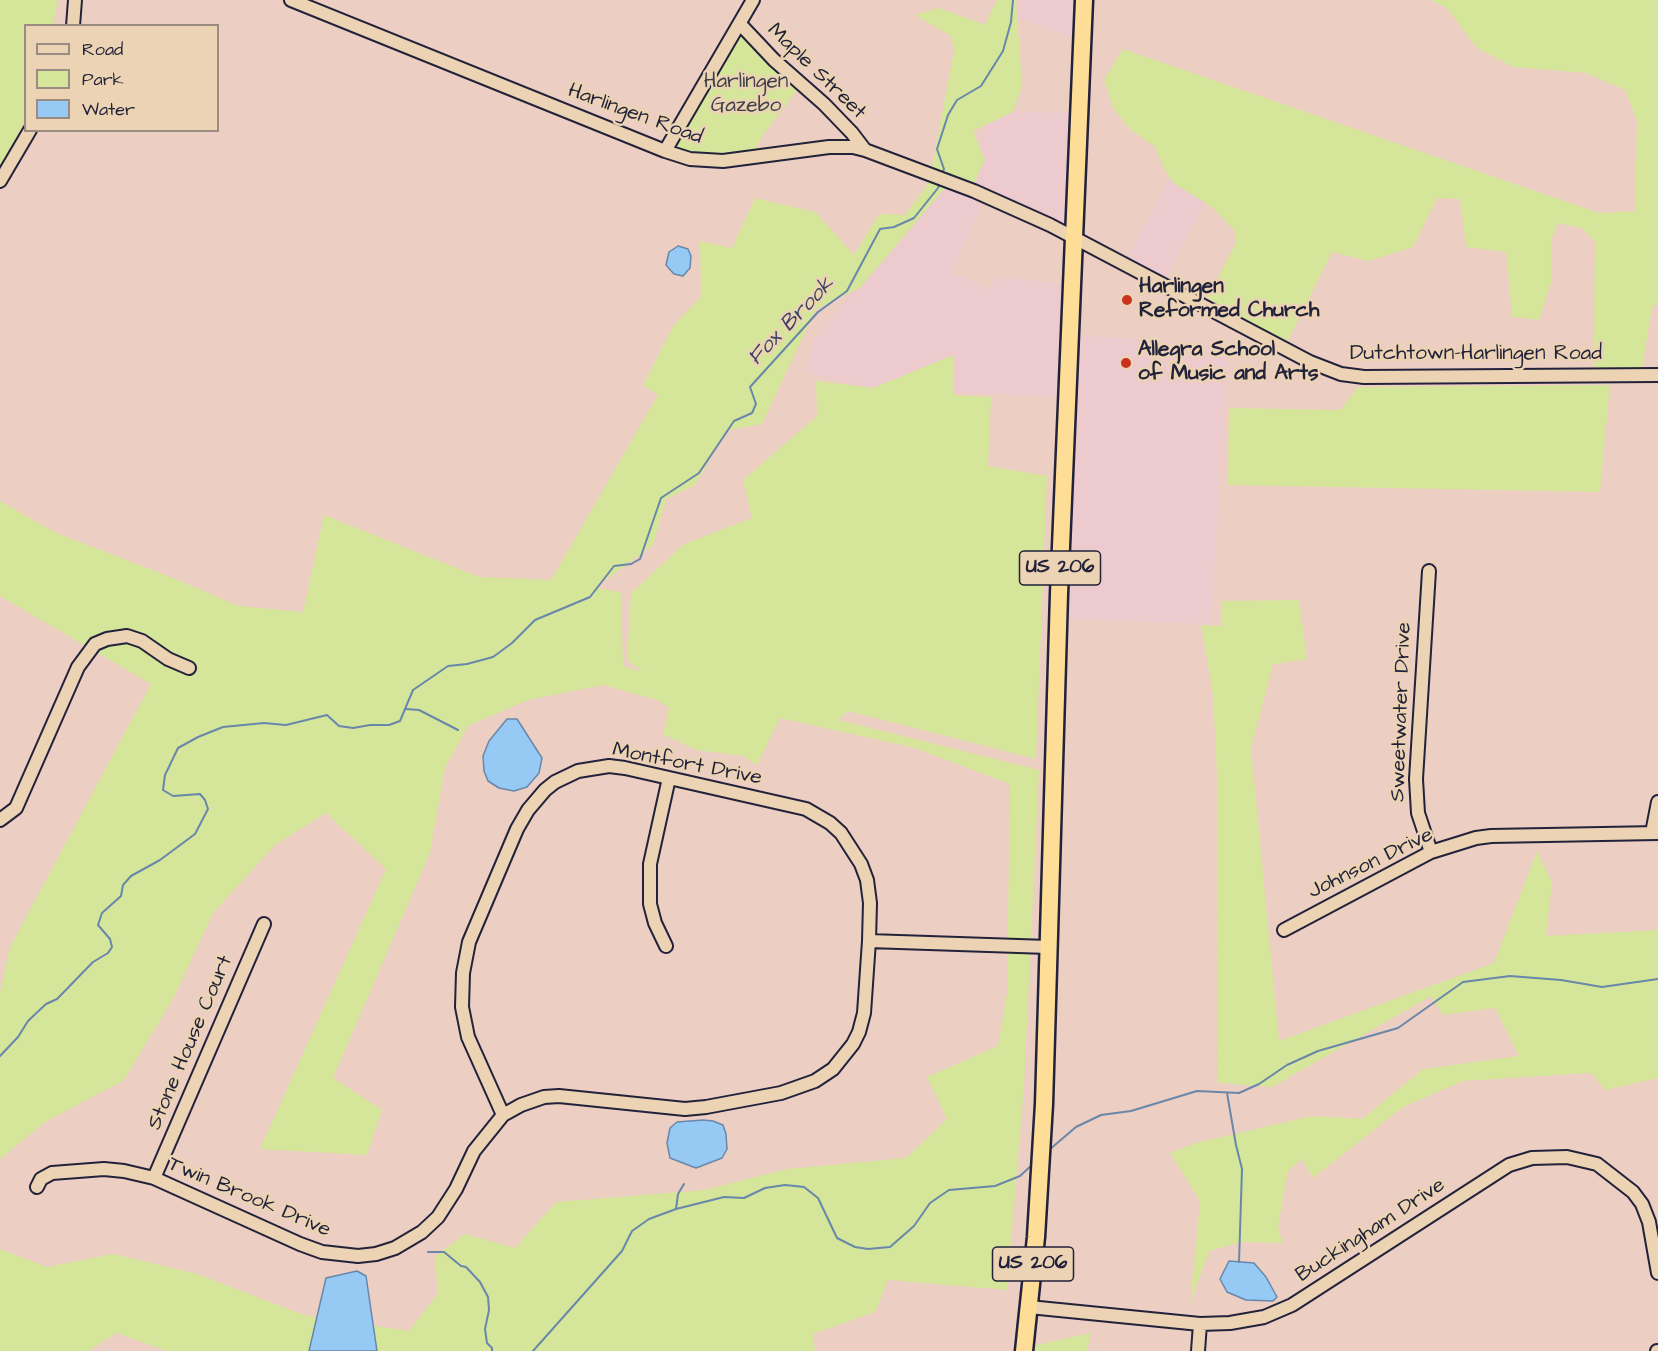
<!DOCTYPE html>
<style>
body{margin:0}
#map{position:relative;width:1658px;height:1351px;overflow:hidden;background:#eccec2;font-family:"Architects Daughter",sans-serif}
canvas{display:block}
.legend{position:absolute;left:24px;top:24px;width:195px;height:108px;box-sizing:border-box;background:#ebd3b3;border:2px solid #9b8c83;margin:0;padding:8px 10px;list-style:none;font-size:18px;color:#22223b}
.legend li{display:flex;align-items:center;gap:12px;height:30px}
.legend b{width:30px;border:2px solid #9b8c83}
</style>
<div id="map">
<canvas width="1658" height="1351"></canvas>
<ul class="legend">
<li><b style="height:8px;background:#ebd3b3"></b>Road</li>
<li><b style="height:16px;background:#d5e69a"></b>Park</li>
<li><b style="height:16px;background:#96caf4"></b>Water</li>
</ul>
</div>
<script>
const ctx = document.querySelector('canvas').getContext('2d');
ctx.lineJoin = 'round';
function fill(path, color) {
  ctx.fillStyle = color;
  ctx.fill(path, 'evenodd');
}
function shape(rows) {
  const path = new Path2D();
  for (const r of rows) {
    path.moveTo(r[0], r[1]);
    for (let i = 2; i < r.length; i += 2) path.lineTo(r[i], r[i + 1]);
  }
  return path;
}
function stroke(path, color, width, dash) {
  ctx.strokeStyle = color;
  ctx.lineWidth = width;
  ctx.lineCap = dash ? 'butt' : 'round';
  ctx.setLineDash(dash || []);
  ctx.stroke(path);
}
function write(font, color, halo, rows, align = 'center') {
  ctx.font = font + ' "Architects Daughter",sans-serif';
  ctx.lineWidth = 5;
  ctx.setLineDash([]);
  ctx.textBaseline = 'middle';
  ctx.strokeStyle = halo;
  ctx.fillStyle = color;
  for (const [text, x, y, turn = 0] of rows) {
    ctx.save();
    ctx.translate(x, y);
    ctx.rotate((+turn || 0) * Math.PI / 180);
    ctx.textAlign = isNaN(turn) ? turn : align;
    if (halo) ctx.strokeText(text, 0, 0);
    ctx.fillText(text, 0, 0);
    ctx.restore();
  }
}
fill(shape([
 [1022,0,1077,0,1076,39,1016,17],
 [985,110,1071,113,1067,218,1062,223,977,187],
 [1169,178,1207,198,1166,278,1127,258],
 [941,186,983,202,952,272,989,289,996,277,1064,284,1059,397,953,392,955,359,933,403,805,373,815,338],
 [1080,335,1228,346,1211,624,1067,619]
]), '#eccacd');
fill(shape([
 [0,0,58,0,53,25,26,26,25,121,0,168],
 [997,0,1016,0,1022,85,1013,112,973,131,985,160,971,189,944,189,860,288,816,309,762,424,727,430,695,485,666,499,653,545,596,587,621,593,623,666,643,672,627,660,631,593,684,544,752,518,743,480,817,416,816,381,873,388,953,355,954,395,991,397,988,466,1047,476,1036,759,848,711,838,720,1039,770,1024,1085,1007,1290,888,1280,875,1312,813,1334,815,1351,167,1351,117,1333,88,1351,0,1351,0,1249,47,1267,113,1254,197,1274,304,1315,409,1331,438,1293,435,1256,465,1234,515,1248,556,1202,705,1190,787,1169,906,1158,947,1119,927,1077,998,1046,1007,994,1010,784,915,748,780,718,757,765,743,756,696,750,663,734,669,708,657,700,603,685,528,700,468,726,445,768,430,853,333,1078,382,1110,367,1155,260,1149,386,869,326,813,275,845,213,913,174,997,124,1080,45,1122,0,1159,0,992,10,947,151,684,0,596,0,501,54,532,173,578,238,606,303,612,324,515,479,577,551,580,658,395,643,385,673,326,701,297,700,241,732,248,755,198,815,212,854,255,879,214,905,215,929,182,954,51,951,36,915,15,939,8,985,25],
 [1431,0,1658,0,1658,302,1652,308,1642,368,1593,369,1595,241,1582,228,1558,223,1551,241,1551,283,1539,320,1512,317,1506,252,1466,247,1460,199,1437,198,1413,247,1369,261,1332,252,1287,342,1207,298,1235,245,1236,232,1212,207,1173,183,1163,167,1155,147,1130,129,1113,108,1104,80,1123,49,1599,213,1635,211,1637,121,1625,90,1586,73,1513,67,1477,48,1447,8],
 [740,35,798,89,762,136,755,151,716,157,691,154,673,148,737,36],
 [1610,385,1600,492,1228,485,1229,408,1340,410,1358,387],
 [1299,600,1307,659,1273,664,1251,748,1279,1041,1494,963,1537,851,1552,882,1546,936,1658,930,1658,1078,1605,1090,1591,1073,1463,1081,1403,1107,1313,1178,1302,1159,1288,1171,1278,1227,1283,1243,1242,1242,1209,1251,1190,1303,1200,1201,1170,1153,1196,1143,1312,1116,1362,1119,1423,1069,1519,1056,1495,1008,1443,1015,1431,996,1272,1087,1218,1083,1217,775,1213,695,1201,625,1222,626,1222,601],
 [1091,1333,1087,1351,1036,1351,1036,1345]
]), '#d5e69a');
const water = shape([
 [678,246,688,249,691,256,690,268,683,276,674,274,666,265,669,252,678,246],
 [507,719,517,719,542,758,539,773,527,787,514,791,499,788,488,781,484,771,483,756,489,741,507,719],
 [703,1120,713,1121,723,1125,726,1134,727,1149,722,1158,696,1168,670,1158,667,1143,670,1128,677,1122,703,1120],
 [1229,1261,1254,1263,1266,1277,1277,1297,1273,1301,1246,1300,1227,1292,1220,1279,1229,1261],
 [357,1271,366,1276,377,1351,309,1351,326,1278,357,1271]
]);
fill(water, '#96caf4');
stroke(water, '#6887aa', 1.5);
stroke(shape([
 [942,174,944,169,937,149,948,115,957,100,981,86,1003,51,1011,22,1013,0],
 [406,709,419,710,458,730],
 [0,1056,18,1037,28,1021,46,1004,57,999,93,962,108,953,112,947,110,939,98,925,102,913,121,896,123,885,131,876,160,860,195,834,208,809,205,800,200,794,173,796,163,790,165,775,178,748,198,737,223,727,264,723,286,725,327,715,339,726,353,728,370,725,389,725,400,721,413,690,448,666,467,664,493,657,512,643,535,620,590,597,614,566,631,564,640,559,661,498,699,473,734,421,752,413,756,404,750,387,818,312,847,291,880,229,894,227,914,218,938,188,940,183],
 [1227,1093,1236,1145,1242,1169,1239,1262],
 [1049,1150,1076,1127,1101,1115,1131,1111,1197,1091,1239,1093,1259,1084,1287,1065,1318,1051,1398,1028,1463,982,1510,976,1561,980,1602,987,1658,979],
 [676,1209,678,1194,684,1184],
 [428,1252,444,1252,461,1266,466,1267,480,1282,488,1297,489,1310,485,1329,487,1343,492,1348,492,1351],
 [533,1351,622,1251,632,1231,649,1219,676,1209,724,1197,744,1198,765,1188,785,1185,804,1187,818,1198,837,1238,855,1247,868,1249,890,1247,914,1226,930,1203,949,1190,995,1186,1020,1176,1033,1164]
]), '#6887aa', 2);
const minor = shape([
 [291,0,665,151,690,159,723,161,829,147,853,147,865,150,974,191,1050,225,1310,362,1341,374,1364,377,1658,375],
 [740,24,774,60,824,104,852,133,865,150],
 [73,26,75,0],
 [665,151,753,0],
 [0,181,30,130],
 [1429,571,1416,779,1418,813,1431,852],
 [0,820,16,808,78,667,95,644,107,639,127,636,142,641,168,659,189,668],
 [1652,833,1658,802],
 [1284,930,1431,852,1476,838,1491,836,1658,833],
 [869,941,1048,947],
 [666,946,655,923,650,904,650,864,669,778],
 [154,1178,264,924],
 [37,1187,41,1179,52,1173,104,1169,124,1171,154,1178,300,1244,322,1252,358,1256,376,1254,395,1248,422,1232,438,1217,456,1189,474,1151,503,1115,468,1037,462,1007,463,973,469,942,517,829,528,810,545,790,555,782,578,771,609,766,625,768,806,809,830,823,841,833,861,864,867,880,870,903,869,941,864,1013,859,1032,853,1044,833,1069,815,1081,781,1093,706,1107,685,1109,559,1096,544,1097,521,1105,503,1115],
 [1029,1307,1200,1324,1230,1323,1264,1317,1292,1305,1509,1165,1532,1158,1567,1157,1597,1164,1633,1192,1642,1204,1649,1222,1658,1273],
 [1198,1351,1200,1324],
 [1657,1351,1658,1351]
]);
const highway = shape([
 [1024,1351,1036,1237,1044,1104,1059,594,1084,0]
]);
stroke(minor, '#22223b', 16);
stroke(highway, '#22223b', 21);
stroke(minor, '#ebd3b3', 12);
stroke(highway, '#fedd96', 16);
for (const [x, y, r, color] of [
 [1127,300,6,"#c8321e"],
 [1126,363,6,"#c8321e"]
]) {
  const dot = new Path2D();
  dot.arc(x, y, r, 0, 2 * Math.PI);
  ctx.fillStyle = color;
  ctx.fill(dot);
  stroke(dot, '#ebd3b3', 2);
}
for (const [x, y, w] of [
 [1060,568,81],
 [1033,1264,81]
]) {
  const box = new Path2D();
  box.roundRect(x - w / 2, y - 17, w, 34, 4.5);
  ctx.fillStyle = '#ebd3b3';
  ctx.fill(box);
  stroke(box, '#22223b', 1.5);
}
write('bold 20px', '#22223b', null, [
 ["US 206",1060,568],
 ["US 206",1033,1264]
]);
write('21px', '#22223b', '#ebd3b3', [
 ["Maple Street",816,72,44],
 ["Harlingen Road",635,115,20],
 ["Dutchtown-Harlingen Road",1476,355],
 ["Sweetwater Drive",1402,712,-88],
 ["Montfort Drive",687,765,11],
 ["Johnson Drive",1371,864,-26],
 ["Stone House Court",191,1043,-67],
 ["Twin Brook Drive",249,1198,23],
 ["Buckingham Drive",1371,1231,-33]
]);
write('21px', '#3d3f49', '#ebd3b3', [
 ["Harlingen",746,83],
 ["Gazebo",746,107]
]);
write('bold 21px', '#22223b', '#ebd3b3', [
 ["Harlingen",1139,288],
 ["Reformed Church",1139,312],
 ["Allegra School",1138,351],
 ["of Music and Arts",1138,375]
], 'left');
write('italic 22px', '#394460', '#ebd3b3', [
 ["Fox Brook",792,322,-46]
]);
</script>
